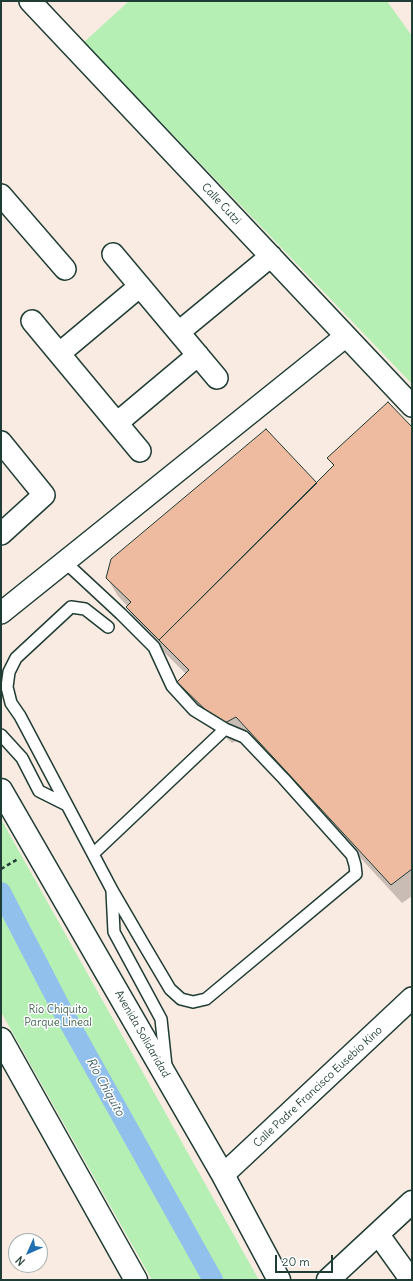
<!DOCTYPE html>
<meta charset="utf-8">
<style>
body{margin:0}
#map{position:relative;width:413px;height:1281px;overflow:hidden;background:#faebe2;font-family:Delius,sans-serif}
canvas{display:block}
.frame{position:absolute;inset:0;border:2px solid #1f3d34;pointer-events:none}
.north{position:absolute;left:8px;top:1233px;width:40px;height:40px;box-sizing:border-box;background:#fff;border:1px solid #a5b1ae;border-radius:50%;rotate:225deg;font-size:11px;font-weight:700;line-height:16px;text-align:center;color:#1f3d34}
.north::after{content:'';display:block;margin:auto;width:14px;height:18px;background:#1f6fb2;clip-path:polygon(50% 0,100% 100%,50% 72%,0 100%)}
.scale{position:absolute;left:275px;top:1255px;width:58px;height:18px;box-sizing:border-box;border:2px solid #1f3d34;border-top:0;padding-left:5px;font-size:12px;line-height:14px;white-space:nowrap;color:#1f3d34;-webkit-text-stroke:3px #fff;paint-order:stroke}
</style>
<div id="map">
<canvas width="413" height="1281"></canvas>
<div class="frame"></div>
<div class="north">N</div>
<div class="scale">20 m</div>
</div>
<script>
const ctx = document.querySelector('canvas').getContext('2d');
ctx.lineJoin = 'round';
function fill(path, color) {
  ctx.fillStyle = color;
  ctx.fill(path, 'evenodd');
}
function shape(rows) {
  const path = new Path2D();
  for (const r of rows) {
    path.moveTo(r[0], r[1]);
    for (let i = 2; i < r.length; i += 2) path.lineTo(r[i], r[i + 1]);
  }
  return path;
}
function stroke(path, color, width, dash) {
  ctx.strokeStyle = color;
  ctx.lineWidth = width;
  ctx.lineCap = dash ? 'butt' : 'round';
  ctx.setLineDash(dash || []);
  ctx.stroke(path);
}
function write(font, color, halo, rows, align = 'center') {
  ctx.font = font + ' Delius,sans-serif';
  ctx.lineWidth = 3;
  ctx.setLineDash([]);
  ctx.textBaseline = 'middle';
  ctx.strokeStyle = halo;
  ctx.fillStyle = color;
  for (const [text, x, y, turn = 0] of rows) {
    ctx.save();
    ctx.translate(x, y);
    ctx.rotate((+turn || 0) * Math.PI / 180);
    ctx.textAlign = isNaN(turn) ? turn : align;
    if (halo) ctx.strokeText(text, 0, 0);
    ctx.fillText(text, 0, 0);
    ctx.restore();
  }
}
fill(shape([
 [129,1,387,1,412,36,412,384,84,42],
 [1,819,259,1280,152,1280,1,1012]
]), '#b5efb4');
fill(shape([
 [412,429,412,896,402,903,247,735,232,743,189,701,179,682,186,674,138,626,127,607,128,607,118,596,107,578,317,484,334,467,328,458]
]), '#0003');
stroke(shape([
 [1,892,62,1010,213,1280]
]), '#91c0ec', 20);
const building = shape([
 [388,402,412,427,412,869,391,885,236,717,221,725,177,682,189,670,159,640,334,465,327,458,388,402],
 [266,429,317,483,159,640,126,607,131,602,106,578,111,559,266,429]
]);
fill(building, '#eebba0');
stroke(building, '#1f3d34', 1);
const lane = shape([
 [65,562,121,614,154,647,172,686,194,710,225,729,244,737,284,779,352,855,355,865,356,874,351,878,206,999,193,1002,181,999,170,989,144,945,112,890,20,716,11,703,7,687,9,672,16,658,71,607,85,609,108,627],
 [1,735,22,758,39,791,65,804],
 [93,854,225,729],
 [112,891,114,932,161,1019,166,1066]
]);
const street = shape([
 [30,1,412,406],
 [1,195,65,269],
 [113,254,217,378],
 [32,321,140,451],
 [179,332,271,256],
 [60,353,140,286],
 [117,423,198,355],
 [1,442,44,495,1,534],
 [1,613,346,336],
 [223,1175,412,998],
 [378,1234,411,1280]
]);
const secondary = shape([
 [1,790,223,1175,279,1280],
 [1,1039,136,1280],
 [328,1280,412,1202]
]);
stroke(lane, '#1f3d34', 14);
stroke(street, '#1f3d34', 24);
stroke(secondary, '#1f3d34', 25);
stroke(shape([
 [1,869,18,859]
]), '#1f3d34', 2.5, [4, 3]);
stroke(lane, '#fff', 11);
stroke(street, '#fff', 21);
stroke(secondary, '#fff', 22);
write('11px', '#1f3d34', '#fff', [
 ["Calle Cutzi",221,204,47],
 ["Avenida Solidaridad",142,1034,60],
 ["Calle Padre Francisco Eusebio Kino",318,1087,-43]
]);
write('11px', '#3d614e', '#fff', [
 ["Río Chiquito",58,1010],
 ["Parque Lineal",58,1023]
]);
write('italic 12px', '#3c5e62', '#fff', [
 ["Río Chiquito",105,1087,61]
]);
</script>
